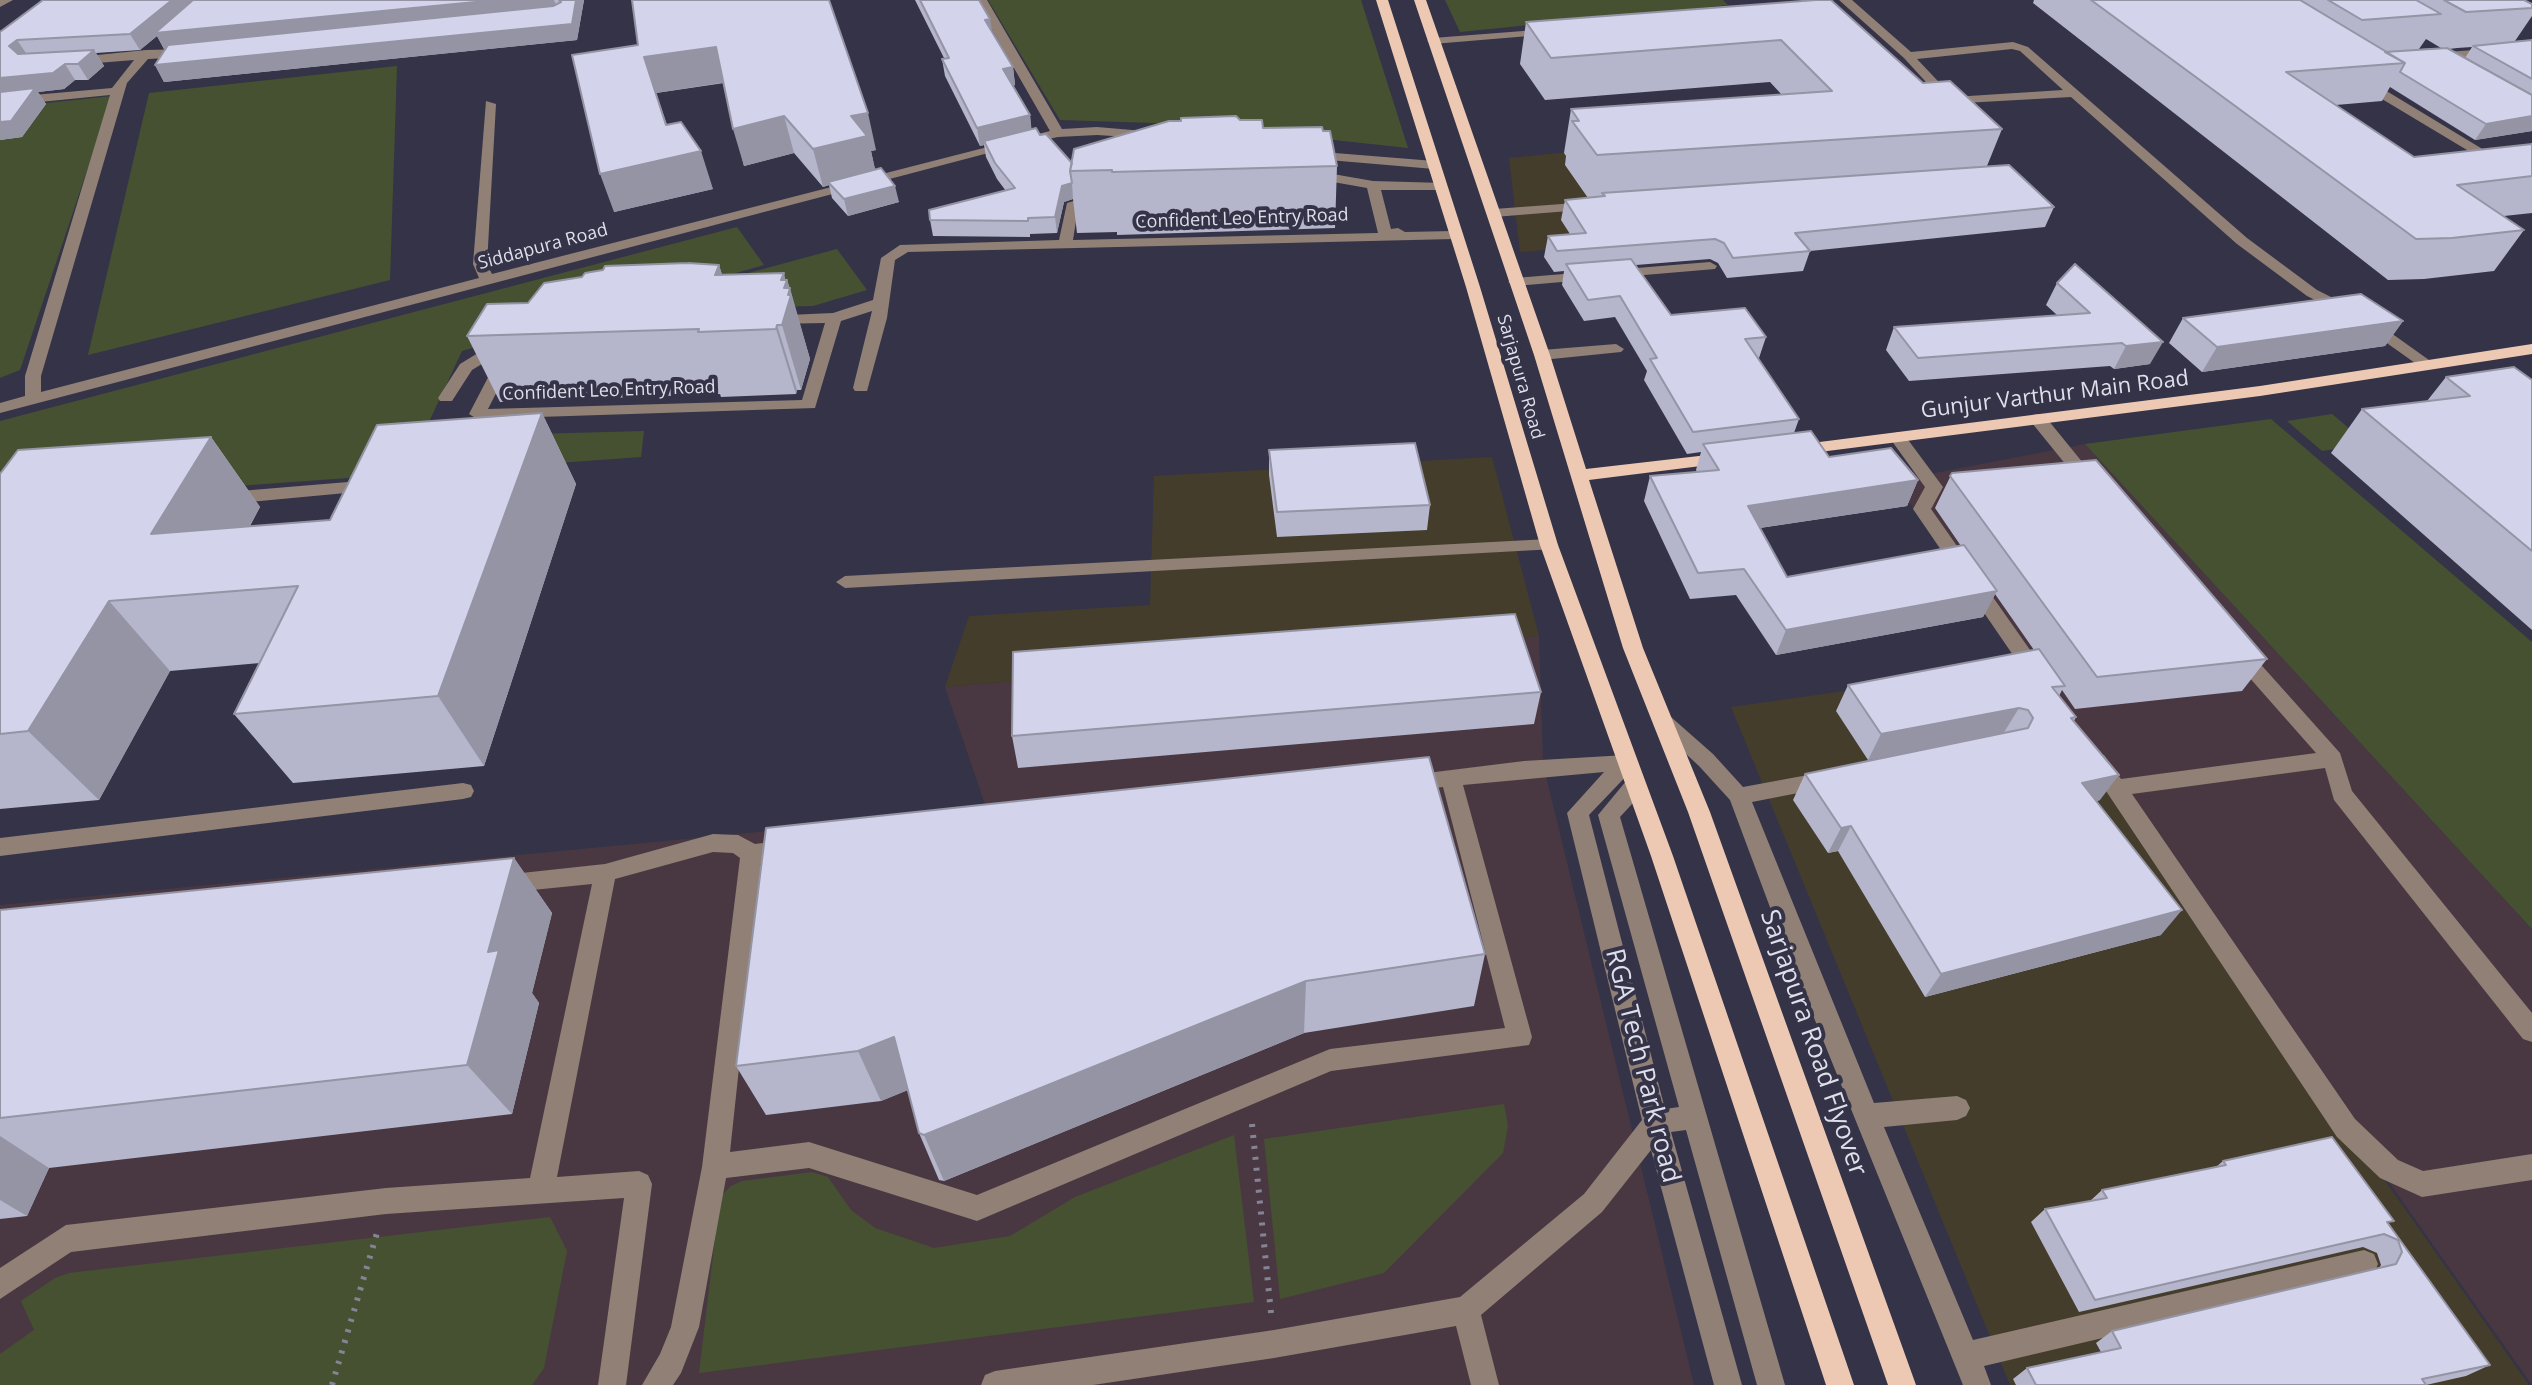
<!DOCTYPE html>
<style>
body{margin:0}
canvas{display:block;background:#343347}
</style>
<canvas width="2532" height="1385"></canvas>
<script>
const ctx = document.querySelector('canvas').getContext('2d');
ctx.lineJoin = 'round';
function fill(path, color) {
  ctx.fillStyle = color;
  ctx.fill(path, 'evenodd');
}
function shape(rows) {
  const path = new Path2D();
  for (const r of rows) {
    path.moveTo(r[0], r[1]);
    for (let i = 2; i < r.length; i += 2) path.lineTo(r[i], r[i + 1]);
  }
  return path;
}
function stroke(path, color, width, dash) {
  ctx.strokeStyle = color;
  ctx.lineWidth = width;
  ctx.lineCap = dash ? 'butt' : 'round';
  ctx.setLineDash(dash || []);
  ctx.stroke(path);
}
function write(font, color, halo, rows, align = 'center') {
  ctx.font = font + ' "Open Sans",sans-serif';
  ctx.lineWidth = 8;
  ctx.setLineDash([]);
  ctx.textBaseline = 'middle';
  ctx.strokeStyle = halo;
  ctx.fillStyle = color;
  for (const [text, x, y, turn = 0] of rows) {
    ctx.save();
    ctx.translate(x, y);
    ctx.rotate((+turn || 0) * Math.PI / 180);
    ctx.textAlign = isNaN(turn) ? turn : align;
    if (halo) ctx.strokeText(text, 0, 0);
    ctx.fillText(text, 0, 0);
    ctx.restore();
  }
}
fill(shape([
 [2085,444,2532,929,2532,1385,1894,481],
 [1539,636,1543,764,1694,1385,0,1385,0,905,987,810,945,687]
]), '#493842');
fill(shape([
 [1701,139,1768,230,1520,252,1509,158],
 [1492,457,1539,636,945,687,969,616,1150,605,1154,476],
 [2023,666,2529,1385,2010,1385,1731,707]
]), '#443d2b');
fill(shape([
 [988,0,1361,0,1408,148,1186,124,1060,120],
 [1445,0,1723,0,1728,5,1460,32],
 [397,66,390,280,88,355,149,93],
 [112,96,20,370,0,378,0,108],
 [737,227,764,265,462,351,422,437,644,431,641,457,111,495,0,478,0,421],
 [837,249,867,290,813,306,691,309,741,275],
 [2332,414,2368,444,2322,451,2287,421],
 [2271,419,2532,642,2532,929,2085,444],
 [1504,1104,1508,1126,1503,1153,1384,1273,1280,1299,1264,1139],
 [1234,1135,1254,1302,699,1373,720,1197,731,1186,742,1181,812,1172,828,1177,851,1210,875,1228,934,1248,1010,1236,1075,1197],
 [550,1217,567,1251,544,1368,532,1385,0,1385,0,1354,34,1330,21,1301,55,1278,69,1273]
]), '#465132');
stroke(shape([
 [1252,1124,1271,1313],
 [332,1385,377,1233]
]), '#858495', 6, [3, 8]);
fill(shape([
 [0,0,13,0,0,7,0,0],
 [975,0,987,0,1062,129,1097,127,1156,132,1161,133,1161,139,1097,135,1058,137,1015,146,0,413,0,403,25,396,25,376,110,95,0,106,0,98,112,88,134,60,72,65,68,64,68,58,146,50,188,49,194,53,188,57,148,59,127,83,41,376,41,392,479,278,473,264,486,101,496,104,487,264,492,274,1050,131,975,0],
 [1839,0,1852,0,1911,52,2013,42,2028,47,2247,238,2317,290,2363,313,2436,365,2428,370,2422,368,2353,319,2307,296,2237,244,2071,97,1946,104,1904,58,1839,0],
 [2012,49,2020,51,2063,90,1953,97,1917,59,2012,49],
 [1549,29,1555,32,1553,34,1433,44,1427,41,1433,38,1549,29],
 [2532,46,2532,52,2432,61,2426,57,2432,53,2532,46],
 [2357,78,2365,78,2532,179,2532,189,2357,84,2357,78],
 [1310,151,1434,161,1441,165,1434,169,1305,158,1303,155,1310,151],
 [1310,170,1373,181,1444,183,1446,186,1439,190,1381,190,1391,229,1398,228,1405,232,1454,231,1461,235,1454,239,908,252,895,260,887,318,867,391,855,391,853,388,872,311,841,321,815,408,477,419,469,414,495,364,503,359,511,364,488,409,802,400,825,323,771,324,763,319,766,316,833,313,873,300,881,258,900,245,1059,240,1067,203,1100,193,1105,194,1105,200,1078,208,1073,240,1378,233,1367,188,1305,177,1305,171,1310,170],
 [1589,202,1594,203,1594,209,1494,217,1487,213,1494,209,1589,202],
 [1710,262,1717,266,1715,269,1515,286,1508,282,1515,278,1710,262],
 [1616,344,1624,349,1621,352,1542,360,1534,355,1542,350,1616,344],
 [505,345,513,350,510,353,490,359,472,370,452,401,440,401,438,398,460,364,478,353,505,345],
 [2038,414,2044,415,2096,479,2099,483,2096,487,2084,487,2032,423,2030,419,2032,415,2038,414],
 [1897,432,1903,433,1943,487,1931,509,2042,667,2045,672,2042,677,2028,677,1913,509,1925,487,1889,437,1897,432],
 [372,480,378,482,381,486,378,490,228,504,219,498,228,492,372,480],
 [1549,539,1555,541,1558,545,1555,549,845,588,836,582,845,576,1549,539],
 [2240,647,2247,649,2340,753,2352,791,2532,1013,2532,1042,2523,1039,2334,800,2325,768,2132,794,2355,1119,2398,1160,2423,1171,2532,1154,2532,1180,2422,1197,2380,1178,2337,1137,2090,767,2087,761,2090,755,2104,755,2121,779,2316,753,2233,659,2230,654,2240,647],
 [1664,714,1671,717,1713,754,1743,787,1824,772,1831,774,1835,780,1831,786,1824,788,1752,802,1874,1103,1957,1096,1966,1100,1970,1108,1966,1116,1957,1120,1884,1127,1973,1340,2364,1250,2374,1254,2378,1264,2374,1274,1984,1366,1991,1385,1963,1385,1780,934,1730,800,1699,766,1657,727,1654,722,1657,717,1664,714],
 [1626,755,1633,757,1636,763,1633,769,1589,815,1665,1109,1679,1107,1598,815,1627,780,1635,778,1643,780,1646,786,1643,792,1620,817,1785,1385,1757,1385,1686,1130,1671,1132,1742,1385,1714,1385,1651,1150,1602,1212,1481,1315,1499,1385,1471,1385,1456,1326,1274,1358,1093,1385,981,1385,985,1375,995,1371,1274,1330,1460,1297,1584,1194,1642,1120,1567,813,1604,772,1463,785,1532,1037,1529,1045,1331,1071,977,1221,809,1168,726,1178,699,1327,681,1373,673,1385,642,1385,660,1354,671,1327,702,1167,740,858,733,853,713,852,615,879,557,1177,639,1171,648,1175,652,1184,626,1385,598,1385,624,1198,386,1214,71,1252,0,1299,0,1268,66,1225,386,1188,530,1178,592,884,503,893,495,891,492,884,495,877,503,875,605,864,713,834,738,835,755,844,787,840,795,843,798,849,795,855,761,862,730,1152,809,1142,977,1195,1330,1049,1505,1028,1443,787,1411,791,1404,789,1400,783,1404,777,1411,775,1524,761,1626,755],
 [463,783,471,785,474,791,471,797,463,799,0,856,0,838,463,783]
]), '#918076');
fill(shape([
 [1376,0,1388,0,1480,287,1558,545,1673,856,1854,1385,1826,1385,1651,856,1540,545,1466,287,1376,0],
 [1414,0,1426,0,1550,355,1586,469,1725,453,1733,458,1725,463,1589,480,1643,648,1710,812,1916,1385,1888,1385,1688,812,1623,648,1534,355,1414,0],
 [2532,344,2532,354,2260,396,1796,455,1788,450,1796,445,2260,386,2532,344]
]), '#edc9b4');
fill(shape([
 [43,0,584,0,577,40,164,82,155,65,165,49,164,49,157,36,140,50,96,53,104,66,88,80,75,80,64,89,38,92,46,104,22,137,0,140,0,32],
 [915,0,979,0,992,32,1013,67,1015,85,1013,86,1030,115,1031,129,1040,135,1072,163,1240,120,1263,128,1323,131,1337,166,1335,228,1117,235,1117,232,1077,233,1073,199,1064,202,1057,233,1030,234,1030,237,933,236,930,220,1006,191,997,179,986,157,984,145,980,146,945,76,942,59,944,58],
 [1816,0,1923,83,2002,129,1987,166,2054,207,2045,227,1810,251,1803,271,1727,278,1718,263,1710,259,1636,265,1671,315,1766,337,1759,358,1758,359,1799,419,1794,433,1829,457,1918,480,1907,506,1760,528,1787,577,1961,546,1935,508,1952,473,2267,659,2242,691,2075,709,2062,690,2059,696,2076,717,2074,721,2100,800,2097,801,2161,935,1925,997,1838,851,1828,853,1793,800,1805,774,1950,744,1868,760,1836,711,1848,685,2034,650,1995,594,1983,617,1776,655,1736,595,1690,599,1644,501,1650,476,1697,472,1696,470,1701,452,1687,454,1644,380,1647,371,1615,317,1584,321,1562,285,1564,271,1554,272,1544,257,1548,236,1570,234,1561,220,1565,200,1588,198,1565,165,1566,156,1564,153,1571,109,1782,95,1770,82,1545,100,1520,64,1526,22],
 [2034,0,2524,0,2532,4,2532,16,2515,41,2532,40,2532,131,2475,140,2390,87,2382,101,2336,105,2414,157,2532,144,2532,213,2504,216,2524,230,2494,271,2424,279,2388,280,2033,3],
 [2426,39,2441,48,2419,49],
 [2472,47,2465,58,2449,49,2457,48],
 [638,45,876,150,871,151,875,170,899,202,848,216,832,198,829,185,823,187,794,153,744,166,724,83,656,93,667,125,713,189,614,212],
 [719,265,722,275,787,280,810,359,801,390,797,390,796,394,721,397,720,394,500,402,467,336,528,303],
 [2057,283,2150,364,2114,369,2110,366,1909,381,1886,350,1894,327,2057,315,2046,305],
 [2183,318,2403,321,2385,346,2202,372,2169,343],
 [2446,377,2532,380,2532,630,2331,453,2362,409,2427,401],
 [542,413,576,484,484,766,293,783,234,714,260,663,170,671,99,800,0,809,0,474,211,437,260,507,250,526,330,520],
 [1269,450,1430,505,1427,530,1277,537,1269,475],
 [1541,692,1534,724,1018,768,1012,736],
 [514,858,552,913,532,993,539,1003,512,1114,49,1168,27,1216,0,1219,0,910],
 [1485,954,1474,1006,1304,1033,944,1181,939,1180,919,1133,908,1090,881,1101,766,1115,736,1066],
 [2223,1161,2389,1224,2490,1365,2466,1376,2426,1385,2016,1385,2013,1379,2027,1368,2101,1352,2096,1343,2112,1331,2379,1268,2381,1265,2377,1253,2363,1247,2079,1312,2031,1222,2045,1209,2089,1202,2102,1190,2216,1167]
]), '#b5b5cb');
fill(shape([
 [172,0,554,0,558,10,164,49,157,36,140,50,130,34],
 [576,0,584,0,577,40,164,82,155,65,572,24],
 [990,19,993,36,985,20],
 [17,40,28,56,19,62,9,46],
 [716,47,727,82,656,93,677,157,701,151,713,189,614,212,600,174,644,57],
 [94,50,104,66,88,80,78,64],
 [65,64,75,80,64,89,38,92,46,104,22,137,0,140,0,78],
 [1013,67,1015,85,1006,87,1003,69],
 [868,113,876,150,871,151,876,173,828,182,829,185,823,187,813,149,851,116],
 [1030,115,1032,133,984,141,984,145,980,146,977,128],
 [784,116,794,153,744,166,733,129],
 [2532,116,2532,131,2475,140,2486,124],
 [1072,183,1073,199,1064,202,1057,233,1055,217,1062,186],
 [895,186,899,202,848,216,844,199],
 [719,265,740,329,715,275],
 [784,273,786,282,787,280,790,288,810,359,801,390,782,325,781,280],
 [2403,321,2385,346,2202,372,2217,347],
 [777,325,797,390,796,394,776,329],
 [2163,342,2150,364,2114,369,2126,346],
 [542,413,576,484,484,766,438,696],
 [211,437,260,507,213,592,151,534],
 [1918,480,1907,506,1739,531,1748,506],
 [1997,591,1983,617,1776,655,1786,630],
 [109,601,170,671,99,800,28,731],
 [2019,708,2003,734,1868,760,1881,734],
 [2119,775,2100,800,2065,808,2082,783],
 [1851,826,1838,851,1828,853,1841,828],
 [514,858,552,913,532,993,539,1003,512,1114,467,1065,488,952],
 [2182,910,2161,935,1925,997,1941,974],
 [1306,981,1304,1033,944,1181,924,1135],
 [894,1037,915,1087,881,1101,858,1051],
 [0,1136,49,1168,27,1216,0,1200]
]), '#9494a5');
const building = shape([
 [43,0,172,0,130,34,17,40,9,46,18,54,94,50,78,64,65,64,53,73,0,78,0,32,43,0],
 [193,0,496,0,155,33,193,0],
 [559,0,576,0,572,24,155,65,168,45,553,6,561,2,559,0],
 [632,0,829,0,868,113,851,116,867,136,813,149,784,116,733,129,716,47,644,57,666,125,681,122,701,151,600,174,572,55,638,45,632,0],
 [920,0,979,0,990,19,985,20,1013,67,1003,69,1030,115,977,128,942,59,949,58,920,0],
 [1816,0,1831,0,1923,83,1950,81,2002,129,1597,155,1572,121,1579,121,1571,109,1832,91,1781,40,1551,58,1526,22,1816,0],
 [2091,0,2300,0,2405,63,2286,72,2414,157,2532,144,2532,176,2457,185,2524,230,2452,238,2416,239,2091,0],
 [2328,0,2416,0,2441,14,2362,20,2328,0],
 [2444,0,2524,0,2532,4,2532,8,2466,12,2444,0],
 [2532,40,2532,79,2473,46,2532,40],
 [2447,48,2532,95,2532,116,2486,124,2400,72,2405,63,2385,52,2447,48],
 [35,88,11,121,0,122,0,92,35,88],
 [1236,116,1240,120,1262,120,1263,128,1322,127,1323,131,1330,131,1337,166,1112,172,1112,170,1070,171,1074,149,1169,121,1181,121,1181,118,1236,116],
 [1036,128,1040,135,1046,134,1072,163,1070,171,1072,183,1062,186,1055,217,1028,218,1028,221,930,220,929,210,1015,188,995,163,984,141,1036,128],
 [2009,165,2054,207,1795,233,1810,251,1733,258,1724,243,1715,239,1557,251,1548,236,1586,233,1565,200,1605,196,1602,193,2009,165],
 [881,168,895,186,844,199,828,182,881,168],
 [1631,259,1671,315,1745,308,1766,337,1745,339,1799,419,1693,432,1650,359,1657,358,1620,296,1588,300,1566,264,1631,259],
 [688,263,719,265,715,275,784,273,781,280,787,280,784,288,790,288,788,295,791,295,782,325,777,325,776,329,698,332,699,329,467,336,487,304,528,303,544,283,582,277,585,273,603,270,605,266,688,263],
 [2075,264,2163,342,2126,346,2122,343,1918,358,1894,327,2090,313,2057,283,2075,264],
 [2361,294,2403,321,2217,347,2183,318,2361,294],
 [2514,367,2532,380,2532,551,2362,409,2470,396,2446,377,2514,367],
 [542,413,438,696,234,714,298,586,109,601,28,731,0,734,0,474,18,450,211,437,151,534,330,520,377,425,542,413],
 [1811,431,1829,457,1891,448,1918,480,1748,506,1787,577,1964,545,1997,591,1786,630,1744,569,1698,573,1650,476,1719,470,1703,444,1811,431],
 [1415,443,1430,505,1277,512,1269,450,1415,443],
 [2096,460,2267,659,2097,677,1950,476,1952,473,2096,460],
 [1515,614,1541,692,1012,736,1013,652,1515,614],
 [2039,649,2065,686,2052,687,2076,717,2071,718,2119,775,2082,783,2182,910,1941,974,1851,826,1841,828,1805,774,2028,728,2033,718,2028,710,2019,708,1881,734,1848,685,2039,649],
 [1429,757,1485,954,1306,981,924,1135,919,1133,894,1037,858,1051,736,1066,766,828,1429,757],
 [514,858,488,952,499,950,467,1065,0,1118,0,910,514,858],
 [2332,1137,2394,1221,2387,1222,2490,1365,2422,1379,2426,1385,2036,1385,2027,1368,2121,1348,2112,1331,2396,1264,2402,1252,2398,1240,2384,1234,2095,1300,2045,1209,2107,1198,2102,1190,2226,1165,2223,1161,2332,1137]
]);
fill(building, '#d3d3ec');
stroke(building, '#9494a5', 2);
write('18px', '#dfdfeb', '#343347', [
 ["Confident Leo Entry Road",1242,219,-2],
 ["Siddapura Road",543,247,-15],
 ["Sarjapura Road",1520,377,74],
 ["Confident Leo Entry Road",609,391,-2]
]);
write('22px', '#dfdfeb', '#343347', [
 ["Gunjur Varthur Main Road",2055,395,-7]
]);
write('26px', '#dfdfeb', '#343347', [
 ["Sarjapura Road Flyover",1813,1043,71],
 ["RGA Tech Park road",1642,1066,76]
]);
</script>
